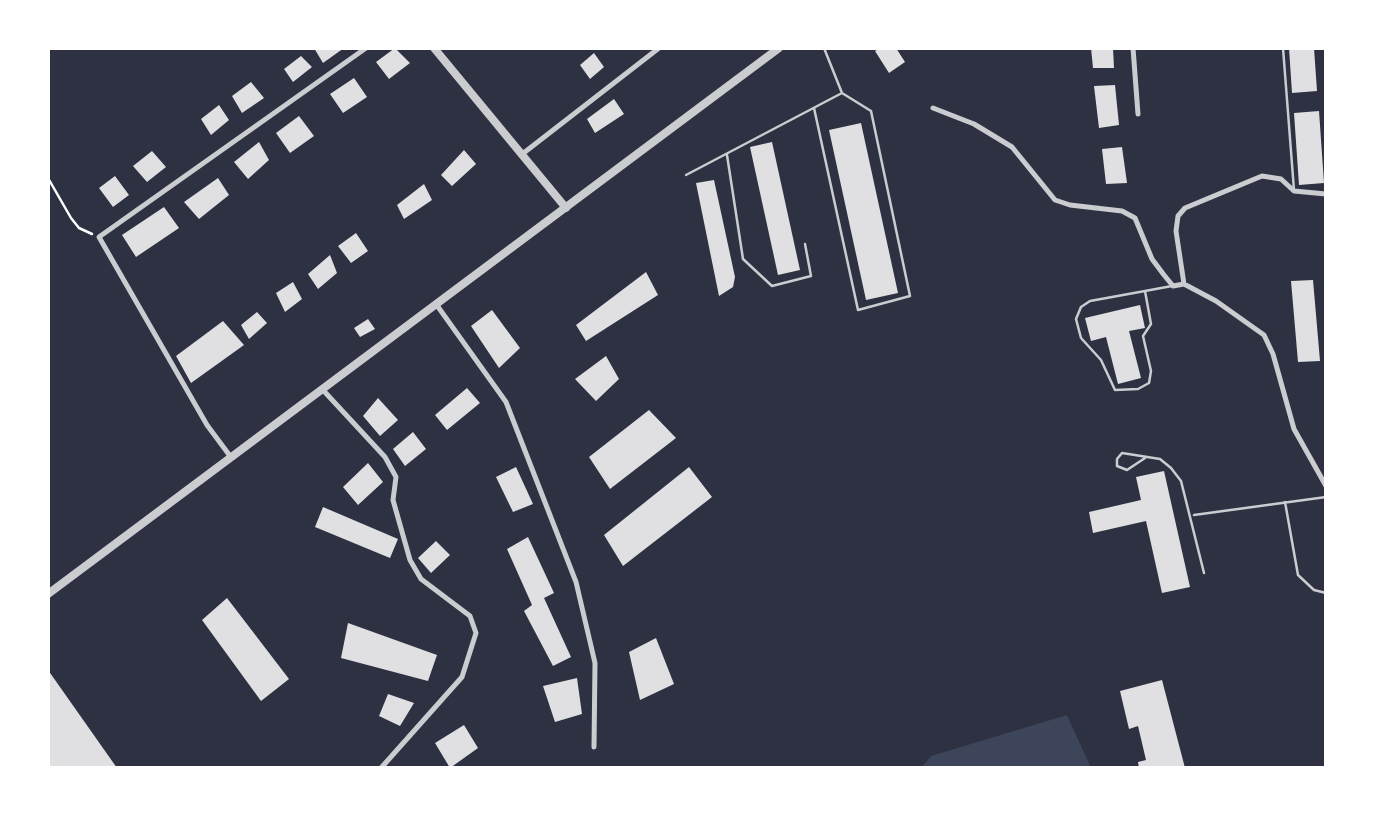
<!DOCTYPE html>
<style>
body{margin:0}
#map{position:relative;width:1374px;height:816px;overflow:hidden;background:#2d3142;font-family:"Open Sans",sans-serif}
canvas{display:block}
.frame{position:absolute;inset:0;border:50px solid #fff;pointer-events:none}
</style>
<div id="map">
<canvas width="1374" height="816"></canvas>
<div class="frame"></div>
</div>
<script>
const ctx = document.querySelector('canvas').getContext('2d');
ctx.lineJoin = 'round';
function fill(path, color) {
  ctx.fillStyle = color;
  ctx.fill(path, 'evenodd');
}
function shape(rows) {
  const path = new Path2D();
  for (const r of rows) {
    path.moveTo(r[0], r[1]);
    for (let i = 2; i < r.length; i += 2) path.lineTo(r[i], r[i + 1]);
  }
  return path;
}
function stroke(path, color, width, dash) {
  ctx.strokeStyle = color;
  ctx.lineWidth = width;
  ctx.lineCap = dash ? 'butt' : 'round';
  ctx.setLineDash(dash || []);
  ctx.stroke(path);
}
fill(shape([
 [1067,715,1091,768,921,768,931,756]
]), '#3c4559');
fill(shape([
 [314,48,344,48,323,63],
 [395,48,410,63,389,79,376,62],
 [880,48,896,48,905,62,889,73,875,51],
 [1091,48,1113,48,1114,68,1093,68],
 [1289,48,1314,48,1317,91,1292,93],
 [594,53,604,67,590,79,580,65],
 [301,56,312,67,293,82,284,69],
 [354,78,367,97,343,113,330,94],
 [251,82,264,98,242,113,232,96],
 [1115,85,1119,125,1099,128,1094,86],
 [614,99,624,114,595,133,587,119],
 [219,105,229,120,211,135,201,119],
 [1319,111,1324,183,1299,185,1294,113],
 [299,116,314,136,290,153,276,133],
 [861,123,898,293,866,300,829,130],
 [259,142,269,160,248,179,234,162],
 [772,142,800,270,778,275,750,147],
 [1122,147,1127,183,1106,184,1102,149],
 [464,150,476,164,452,186,441,175],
 [152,151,166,167,147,182,133,166],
 [115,176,129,195,113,207,99,188],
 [218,178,229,195,199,219,184,202],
 [714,180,735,277,733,287,719,296,696,183],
 [424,184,432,200,404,219,397,205],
 [164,207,179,228,136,257,122,235],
 [356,233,368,251,351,263,338,246],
 [330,255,337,273,318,289,308,274],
 [646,272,658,295,586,341,576,325],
 [1313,280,1320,361,1298,362,1291,281],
 [293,282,302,299,285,312,276,293],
 [1140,305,1145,328,1129,331,1141,378,1118,384,1106,337,1091,341,1085,318],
 [492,310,520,348,499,368,471,326],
 [257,312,267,323,249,339,241,325],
 [368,319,375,329,360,337,354,328],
 [223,321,244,345,191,383,176,356],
 [606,356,619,379,596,401,575,379],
 [467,388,480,403,447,430,435,415],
 [378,398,398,420,380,436,363,416],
 [649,410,676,438,610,489,589,457],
 [413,432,426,449,405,466,393,449],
 [368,463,383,482,358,505,343,487],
 [516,467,533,504,513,512,496,477],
 [689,467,712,497,623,566,604,535],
 [1164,471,1190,587,1162,593,1146,521,1093,533,1089,512,1141,500,1136,477],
 [323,507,398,539,390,558,315,527],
 [528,537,554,593,544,598,571,657,553,666,524,611,532,605,507,549],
 [436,541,450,555,431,573,418,558],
 [227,598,289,679,261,701,202,620],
 [348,623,437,655,428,681,341,658],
 [656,638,674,684,640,700,629,652],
 [48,670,117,768,48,768],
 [577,678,582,714,555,722,543,686],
 [1162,680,1185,768,1139,768,1138,762,1146,760,1138,726,1129,729,1120,691],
 [388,694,414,703,400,726,379,716],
 [464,725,478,748,450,768,435,743]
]), '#e0e0e3');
stroke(shape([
 [48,178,71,218,79,228,92,234]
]), '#fff', 2.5);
stroke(shape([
 [1283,48,1294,190],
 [814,108,858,310,910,296,871,111,842,93],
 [727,155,743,259,772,286,811,276,805,244],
 [686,175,842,93,824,48],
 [1145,291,1151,324,1143,336,1151,371,1149,383,1138,389,1115,390,1101,360,1081,338,1076,319,1081,307,1090,301,1145,291,1172,286],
 [1145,458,1127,470,1117,466,1117,459,1122,453,1160,459,1171,468,1181,481,1204,573],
 [1285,502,1298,575,1314,590,1326,593],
 [1194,515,1326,497]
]), '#caccd0', 2.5);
stroke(shape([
 [1133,48,1138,114],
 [933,108,974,124,1012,147,1055,200,1070,205,1122,211,1135,218,1152,259,1164,275,1173,286,1184,284],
 [521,155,659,48],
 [1326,194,1294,191,1281,179,1262,176,1185,208,1178,216,1176,231,1184,284,1216,301,1264,335,1273,354,1294,429,1326,486],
 [436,304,506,402,576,582,595,663,594,747],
 [322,389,385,457,396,477,393,500,410,560,421,579,470,616,476,633,462,677,381,768],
 [230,456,207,425,99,237,366,48]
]), '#caccd0', 5);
stroke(shape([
 [434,48,566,208],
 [48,594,779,48]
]), '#caccd0', 8);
</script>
